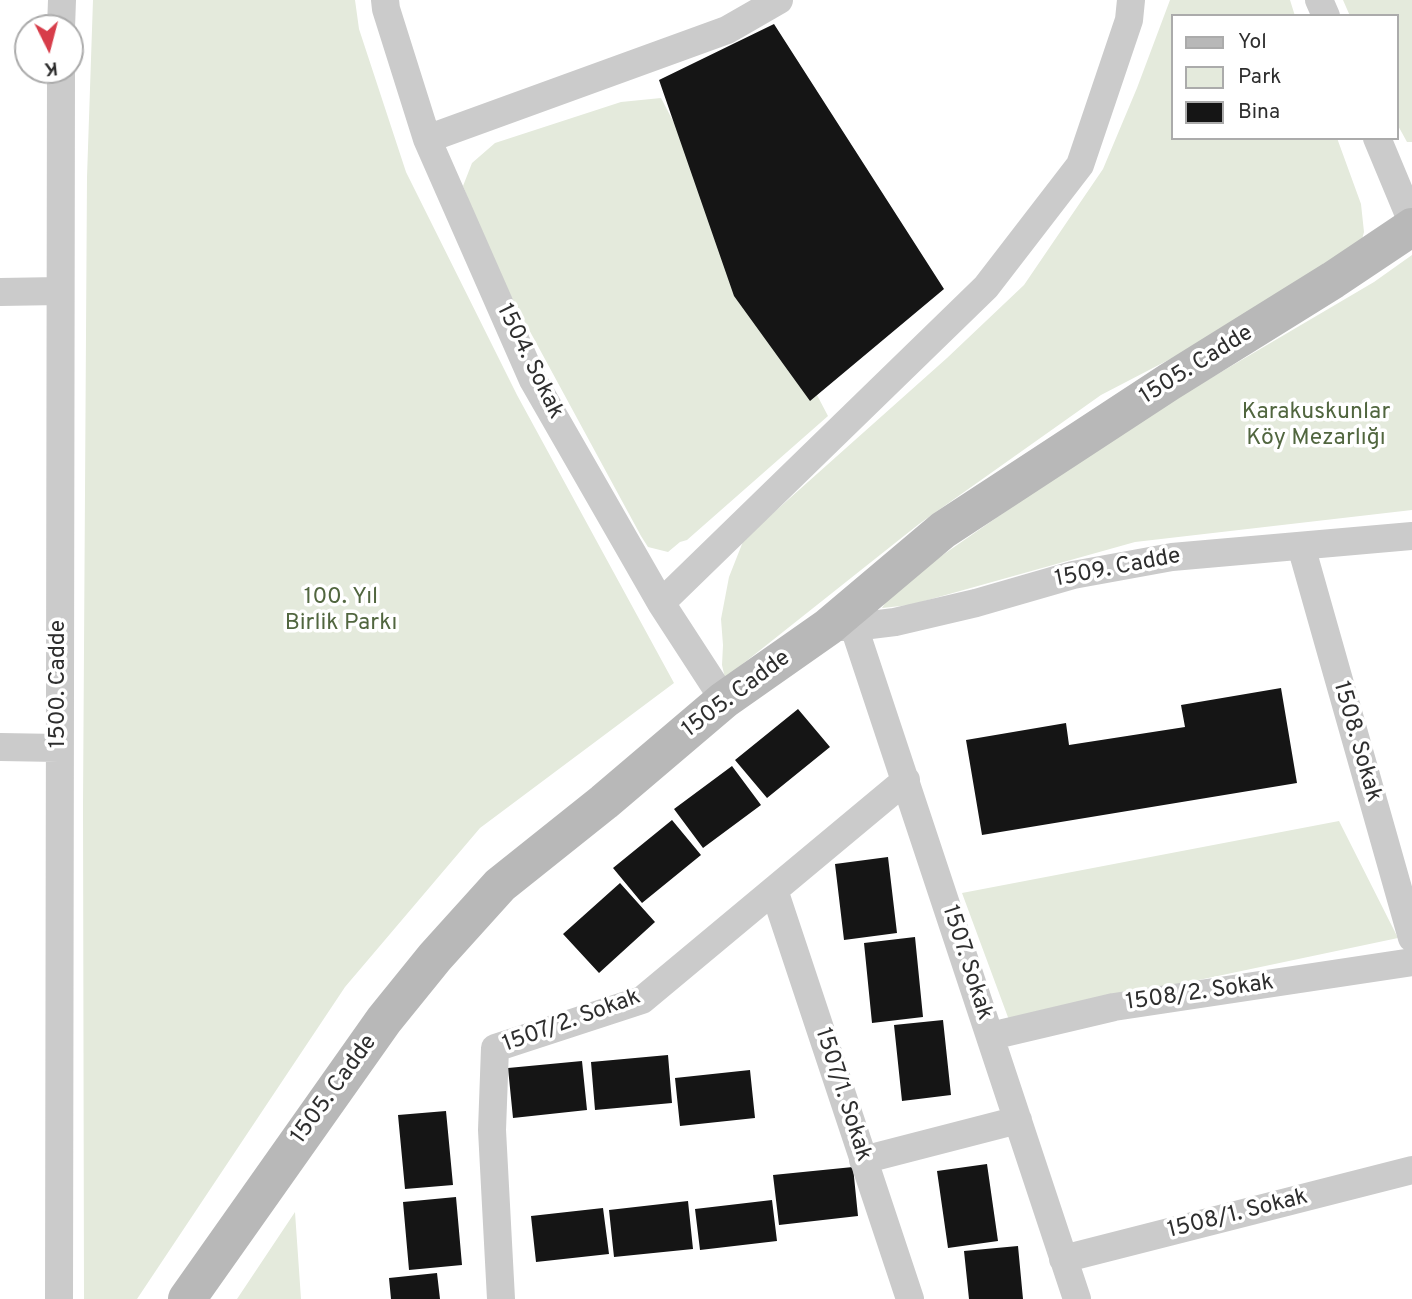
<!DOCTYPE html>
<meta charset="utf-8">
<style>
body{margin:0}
#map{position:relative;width:1412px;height:1299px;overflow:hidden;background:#fff;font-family:Overpass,sans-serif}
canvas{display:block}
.legend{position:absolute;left:1171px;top:14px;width:228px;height:126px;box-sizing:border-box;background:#fff;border:2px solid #ababab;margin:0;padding:9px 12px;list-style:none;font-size:21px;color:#2e2e2e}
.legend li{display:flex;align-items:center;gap:14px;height:35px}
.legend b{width:35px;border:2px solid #ababab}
.north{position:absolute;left:14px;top:14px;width:70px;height:70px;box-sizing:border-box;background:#fff;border:2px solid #ababab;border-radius:50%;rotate:174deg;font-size:19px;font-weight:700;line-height:28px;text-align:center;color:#2e2e2e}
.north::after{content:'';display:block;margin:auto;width:24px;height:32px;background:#d73d4a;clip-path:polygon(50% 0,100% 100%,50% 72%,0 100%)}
</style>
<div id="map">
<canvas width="1412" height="1299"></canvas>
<ul class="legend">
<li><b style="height:9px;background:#b8b8b8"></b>Yol</li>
<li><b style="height:19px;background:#e4eadc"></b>Park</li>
<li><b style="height:19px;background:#151515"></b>Bina</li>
</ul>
<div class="north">K</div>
</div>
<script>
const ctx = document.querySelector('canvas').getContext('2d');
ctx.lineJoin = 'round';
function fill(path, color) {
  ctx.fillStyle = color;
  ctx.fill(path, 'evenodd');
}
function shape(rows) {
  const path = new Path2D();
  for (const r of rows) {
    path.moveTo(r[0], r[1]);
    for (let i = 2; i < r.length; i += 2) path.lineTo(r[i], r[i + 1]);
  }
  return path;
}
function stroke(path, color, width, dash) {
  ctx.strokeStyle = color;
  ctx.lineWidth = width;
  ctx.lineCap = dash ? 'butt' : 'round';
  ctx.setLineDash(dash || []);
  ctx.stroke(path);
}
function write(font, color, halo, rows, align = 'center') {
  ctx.font = font + ' Overpass,sans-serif';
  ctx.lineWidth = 7;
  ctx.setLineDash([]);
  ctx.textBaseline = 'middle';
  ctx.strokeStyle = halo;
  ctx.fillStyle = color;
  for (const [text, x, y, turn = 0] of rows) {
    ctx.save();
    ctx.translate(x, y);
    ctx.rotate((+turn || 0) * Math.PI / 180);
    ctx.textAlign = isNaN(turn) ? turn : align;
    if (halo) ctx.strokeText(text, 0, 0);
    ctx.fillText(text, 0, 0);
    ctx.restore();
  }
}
fill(shape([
 [93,0,355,0,359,29,406,172,517,395,674,683,480,828,345,987,137,1299,84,1299,83,805,87,177],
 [1170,0,1290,0,1295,16,1172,16,1172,138,1337,138,1361,204,1364,232,1361,243,1201,343,1101,395,919,524,725,678,722,665,723,645,721,619,729,577,744,539,947,358,1024,285,1103,169,1137,88],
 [1343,0,1412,0,1412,142,1407,142,1396,122,1396,16,1350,16],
 [661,98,828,416,687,540,680,542,668,552,648,547,641,536,495,267,463,186,472,163,495,143,621,102],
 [1412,255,1412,510,1135,542,910,605,882,608,895,588,1126,428,1374,282],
 [1339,821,1398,938,1009,1020,962,893],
 [295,1212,301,1299,237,1299]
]), '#e4eadc');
fill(shape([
 [774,24,944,289,810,401,734,296,659,80],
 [1281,688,1297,783,982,835,966,740,1066,723,1069,745,1185,727,1181,705],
 [798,709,830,747,767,798,735,760],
 [732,766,761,805,703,848,674,809],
 [672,820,701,855,642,903,613,868],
 [888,857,897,933,844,940,835,864],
 [620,883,655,922,599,973,563,934],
 [915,937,923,1017,872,1023,864,943],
 [943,1020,951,1095,902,1101,894,1025],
 [668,1055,672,1103,595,1110,591,1062],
 [582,1061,587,1110,513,1118,508,1068],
 [750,1070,755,1118,680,1126,675,1078],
 [446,1111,453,1185,405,1189,398,1115],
 [987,1164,998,1241,948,1248,937,1171],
 [853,1167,858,1216,779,1225,773,1175],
 [456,1197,462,1265,409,1270,403,1202],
 [772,1200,777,1241,700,1250,695,1209],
 [688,1201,693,1249,614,1257,609,1210],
 [603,1208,609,1254,536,1262,531,1216],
 [1018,1246,1023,1299,969,1299,964,1251],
 [437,1273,440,1299,391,1299,389,1278]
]), '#151515');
stroke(shape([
 [385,0,386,9,427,139,533,380,661,603,724,700],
 [1319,0,1326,16],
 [61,28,62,0],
 [1377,138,1412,222],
 [427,139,727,30,779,0],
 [0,292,60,291],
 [1301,546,1412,938],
 [661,603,986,287,1080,165,1129,20,1131,0],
 [836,627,854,627,895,622,976,603,1073,575,1172,557,1412,536],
 [854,627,1077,1299],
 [0,747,59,748],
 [774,890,910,1299],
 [991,1036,1114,1007,1412,962],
 [863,1160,1018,1120],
 [1063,1259,1412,1170],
 [59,1299,61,70],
 [501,1299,492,1130,495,1048,642,1000,906,780]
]), '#cbcbcb', 28);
stroke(shape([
 [187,1299,384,1020,435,957,500,885,604,802,724,700,828,627,943,530,1169,382,1333,280,1412,227]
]), '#b8b8b8', 38);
write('23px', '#2e2e2e', '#fff', [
 ["1504. Sokak",529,362,64],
 ["1505. Cadde",1197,366,-32],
 ["1509. Cadde",1118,569,-11],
 ["1500. Cadde",59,684,-90],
 ["1505. Cadde",737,695,-37],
 ["1508. Sokak",1356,742,74],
 ["1507. Sokak",966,963,72],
 ["1508/2. Sokak",1200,994,-8],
 ["1507/2. Sokak",572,1022,-20],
 ["1505. Cadde",335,1090,-54],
 ["1507/1. Sokak",842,1095,72],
 ["1508/1. Sokak",1238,1215,-14]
]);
write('23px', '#51663f', '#fff', [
 ["Karakuskunlar",1316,413],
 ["Köy Mezarlığı",1316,439],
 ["100. Yıl",341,598],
 ["Birlik Parkı",341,624]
]);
</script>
